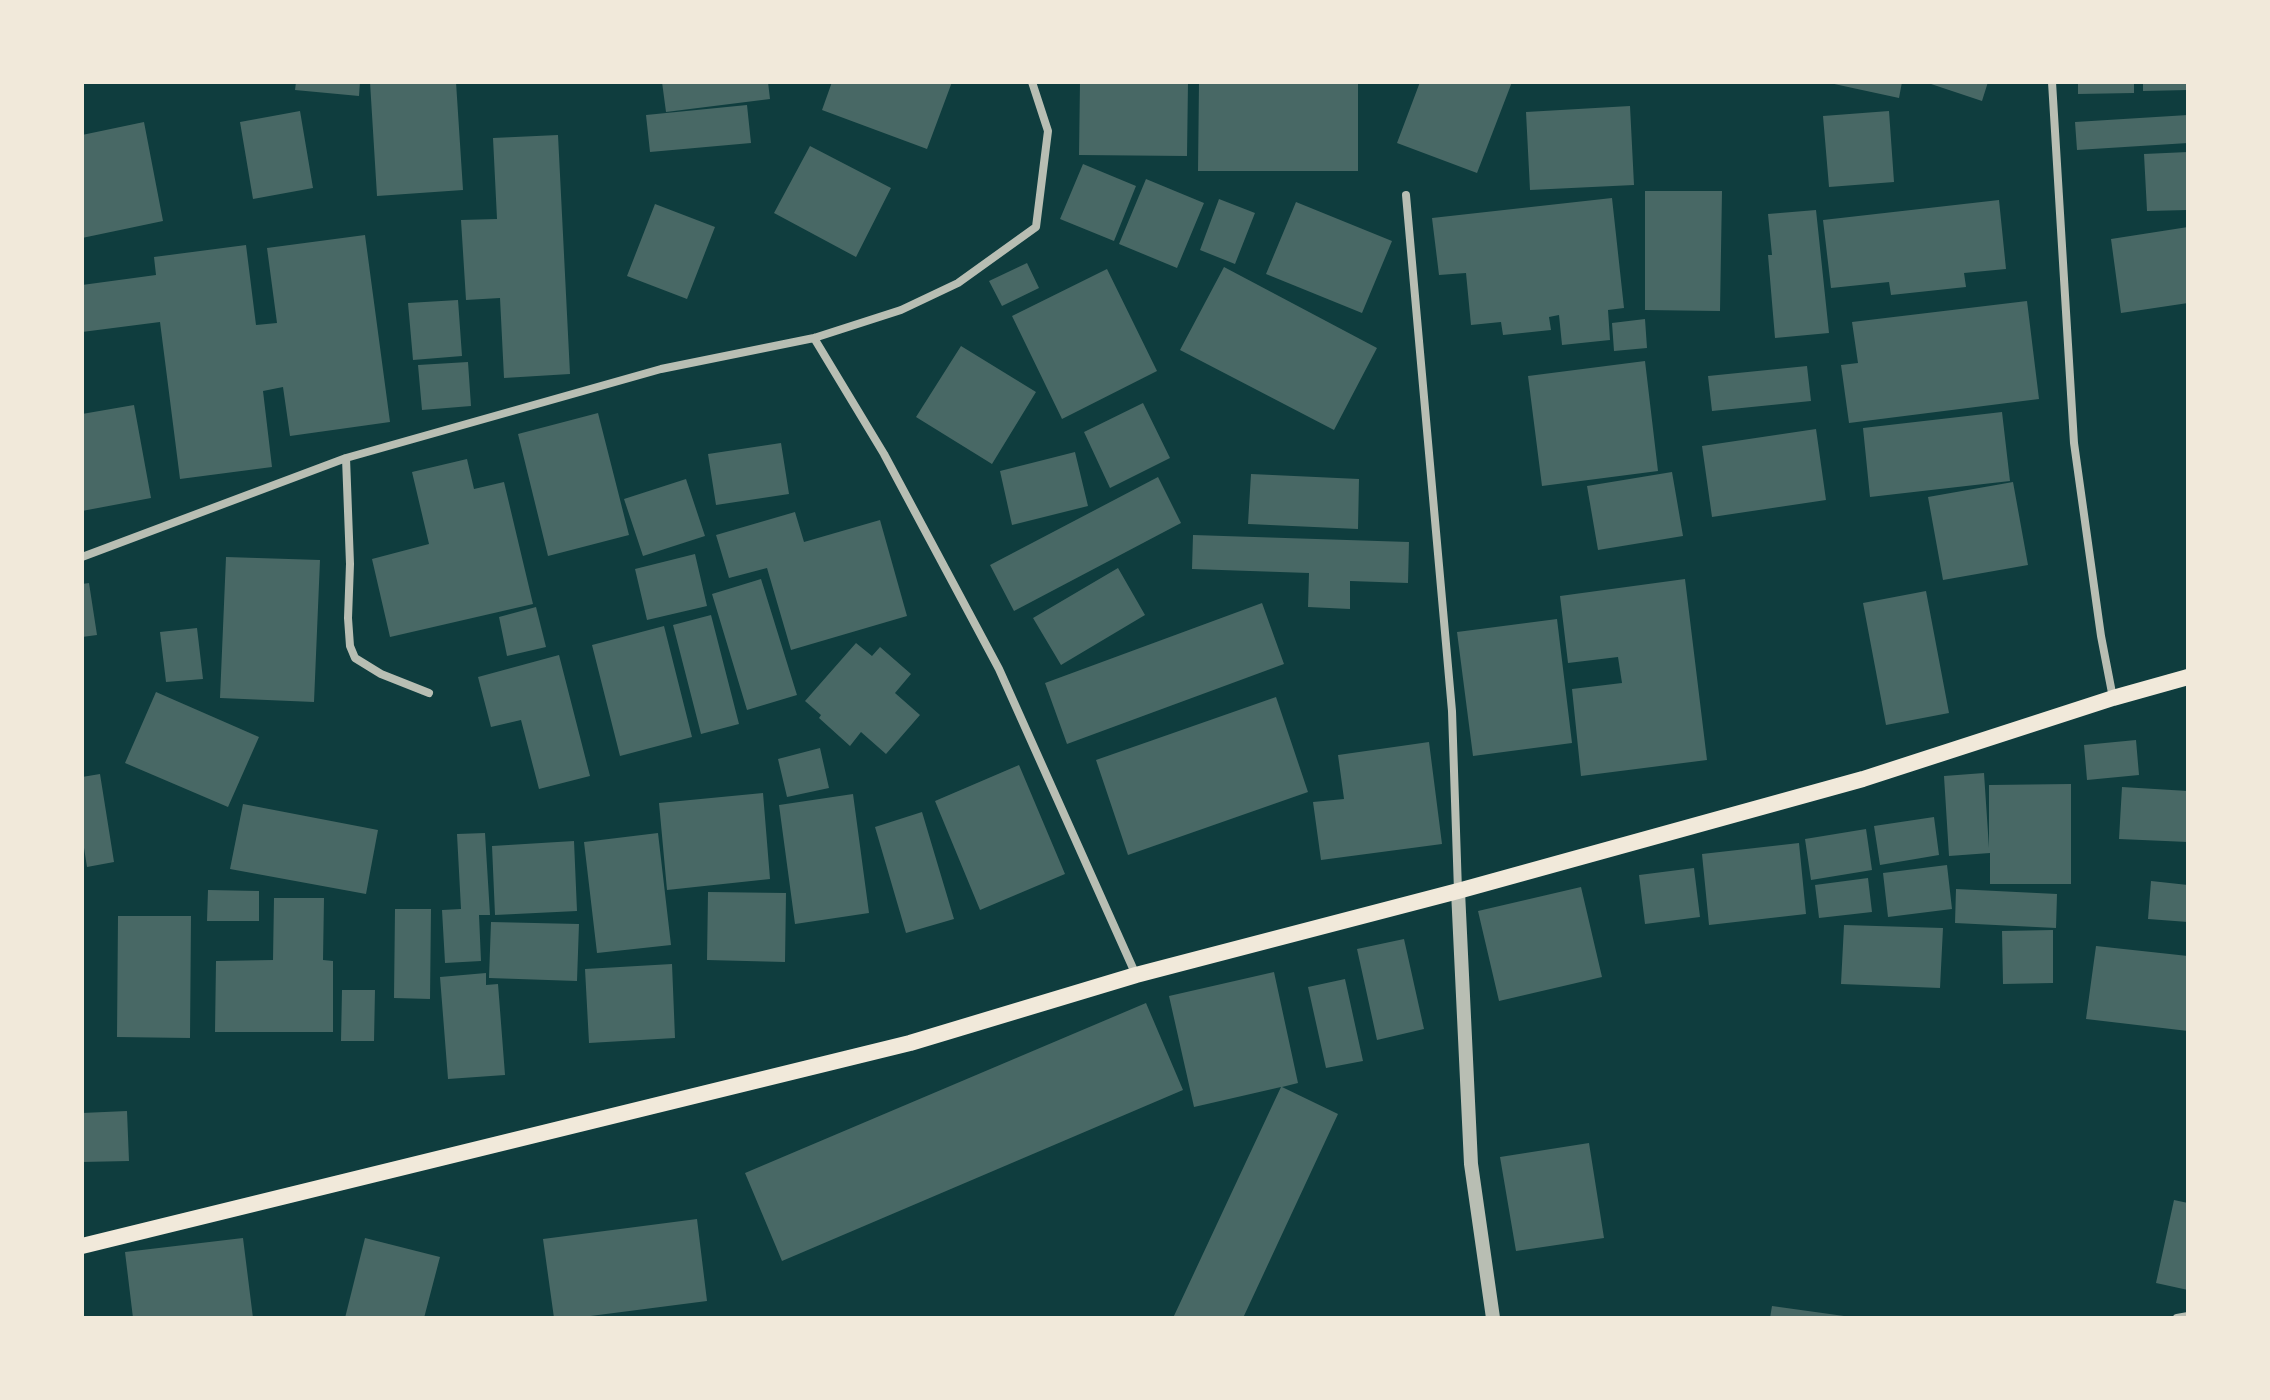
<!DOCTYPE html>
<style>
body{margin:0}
#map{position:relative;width:2270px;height:1400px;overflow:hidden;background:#0f3d3e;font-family:"Nunito Sans",sans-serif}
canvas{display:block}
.frame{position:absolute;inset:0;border:84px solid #f1e9da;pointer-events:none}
</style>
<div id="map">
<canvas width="2270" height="1400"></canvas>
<div class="frame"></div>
</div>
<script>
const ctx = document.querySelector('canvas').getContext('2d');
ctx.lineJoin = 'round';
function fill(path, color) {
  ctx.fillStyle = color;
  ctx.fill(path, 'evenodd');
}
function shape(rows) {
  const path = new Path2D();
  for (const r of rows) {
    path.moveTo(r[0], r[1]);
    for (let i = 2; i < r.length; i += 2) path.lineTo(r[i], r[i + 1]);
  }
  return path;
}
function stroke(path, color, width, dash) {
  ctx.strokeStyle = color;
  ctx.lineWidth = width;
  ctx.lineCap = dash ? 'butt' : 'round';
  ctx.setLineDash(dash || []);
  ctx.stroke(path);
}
fill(shape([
 [296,82,360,82,359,96,295,90],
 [370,82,456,82,463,190,377,196],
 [662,82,768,82,770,99,666,112],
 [832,82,952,82,927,149,822,110],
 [1080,82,1188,82,1187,156,1079,155],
 [1199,82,1358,82,1358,171,1198,171],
 [1420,82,1512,82,1477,173,1397,143],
 [1825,82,1902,82,1899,98],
 [1925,82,1988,82,1982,101],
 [2078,82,2134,82,2134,93,2078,94],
 [2143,82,2188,82,2188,90,2143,91],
 [747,105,751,143,650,152,646,115],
 [1630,106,1634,185,1530,190,1526,112],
 [300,111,313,188,253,199,240,122],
 [1889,111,1894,182,1829,187,1823,116],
 [2188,115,2188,143,2077,150,2075,122],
 [144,122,163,221,82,238,82,135],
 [558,135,570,374,504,378,500,298,466,300,461,220,497,219,493,138],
 [810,146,891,188,856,257,774,213],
 [2188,152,2188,210,2147,211,2144,154],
 [1083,164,1136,186,1114,241,1060,219],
 [1146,179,1204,203,1177,268,1119,244],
 [1645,191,1722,191,1720,311,1645,310],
 [1612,198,1624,308,1608,310,1610,340,1562,345,1559,315,1549,317,1551,330,1503,335,1501,322,1471,325,1466,273,1439,275,1432,218],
 [1219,199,1255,213,1235,264,1200,250],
 [1999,200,2006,269,1964,273,1966,287,1891,295,1889,282,1831,288,1823,220],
 [1296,202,1392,241,1362,313,1266,274],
 [655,204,715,227,687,299,627,276],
 [1816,210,1829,333,1775,338,1768,255,1772,255,1768,214],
 [2188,227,2188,303,2121,313,2111,239],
 [365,235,390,422,290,436,283,387,263,391,272,467,180,479,160,322,82,332,82,285,156,275,154,257,246,245,256,325,277,323,267,248],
 [1027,263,1039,288,1002,306,989,281],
 [1224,267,1377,348,1334,430,1180,350],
 [1107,269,1157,371,1062,419,1012,316],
 [458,300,462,356,413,360,408,303],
 [2027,301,2039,399,1849,423,1841,365,1858,363,1852,322],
 [1645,319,1647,348,1614,351,1612,323],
 [961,346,1036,392,992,464,916,417],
 [1645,361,1658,471,1542,486,1528,376],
 [468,362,471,406,422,410,418,365],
 [1807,366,1811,401,1712,411,1708,376],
 [1143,403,1170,458,1110,488,1084,432],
 [134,405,151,498,82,511,82,414],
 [2002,412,2010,481,1870,497,1863,428],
 [598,413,629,535,548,556,518,434],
 [1816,429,1826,500,1712,517,1702,446],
 [781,443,789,494,716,505,708,454],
 [1075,452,1088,506,1012,525,1000,471],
 [467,459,474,489,504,482,533,604,390,637,372,559,429,544,412,472],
 [1672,472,1683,536,1598,550,1587,486],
 [1251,474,1359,479,1358,529,1248,524],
 [1158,477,1181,523,1014,611,990,565],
 [686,479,705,536,643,556,624,499],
 [2013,482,2028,565,1943,580,1928,497],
 [795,512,804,542,880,520,907,616,791,650,767,568,729,578,716,535],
 [1193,535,1409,542,1408,583,1350,581,1350,609,1308,607,1309,573,1192,569],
 [695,554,707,606,647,620,635,569],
 [226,557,320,560,314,702,220,698],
 [1118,568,1145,615,1061,665,1033,618],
 [761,579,797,695,747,710,712,594],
 [1685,579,1707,760,1581,776,1572,689,1622,683,1618,657,1568,663,1560,596],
 [89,583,97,635,82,637,82,584],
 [1926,591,1949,713,1886,725,1863,603],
 [1262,603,1284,664,1067,744,1045,683],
 [536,607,546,647,507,656,499,617],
 [711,615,739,724,701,734,673,625],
 [1557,619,1572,743,1473,756,1457,632],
 [664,626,692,737,620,756,592,645],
 [197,628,203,679,166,682,160,632],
 [856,643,872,656,880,647,911,674,895,693,920,715,886,754,861,732,850,746,819,718,821,715,805,701],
 [559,655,590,776,539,789,521,720,491,727,478,677],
 [156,692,259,737,228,807,125,763],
 [1276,697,1308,792,1128,855,1096,760],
 [2136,740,2139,775,2087,780,2084,745],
 [1429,742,1442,844,1321,860,1313,802,1344,799,1338,755],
 [820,748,829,788,787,797,778,759],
 [1019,765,1065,874,980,910,935,801],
 [1984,773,1989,848,1989,785,2071,784,2071,884,1990,884,1990,853,1949,856,1944,776],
 [100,774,114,862,87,867,82,835,82,777],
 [2122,787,2188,791,2188,842,2119,839],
 [763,793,770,879,667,890,659,803],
 [853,794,869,913,795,924,779,805],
 [243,804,378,830,366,894,230,869],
 [922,812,954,919,906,933,875,827],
 [1934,817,1939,855,1880,865,1874,826],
 [1866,829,1872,870,1811,880,1805,839],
 [485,833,490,915,479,915,481,961,445,963,442,910,461,909,457,834],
 [658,833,671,945,597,953,584,842],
 [574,841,577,911,495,915,492,846],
 [1799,843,1806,914,1709,925,1702,854],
 [1947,865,1952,909,1888,917,1883,873],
 [1694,868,1700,917,1645,924,1639,875],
 [1868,878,1872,912,1819,918,1815,885],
 [2151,881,2188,885,2188,922,2148,919],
 [1581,887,1602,977,1499,1001,1478,911],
 [1956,889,2057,894,2056,928,1955,923],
 [208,890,259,891,259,921,207,921],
 [708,892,786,893,785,962,707,960],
 [274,898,324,898,323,960,333,961,333,1032,215,1032,216,961,273,960],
 [395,909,431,909,430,999,394,998],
 [118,916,191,916,190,1038,117,1037],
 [491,922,579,924,577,981,489,978],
 [1844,925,1943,928,1940,988,1841,984],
 [2053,930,2053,983,2003,984,2002,931],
 [1404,939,1424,1029,1377,1040,1357,949],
 [2096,946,2188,956,2188,1031,2086,1019],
 [672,964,675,1038,589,1043,585,969],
 [1274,972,1298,1083,1282,1087,1338,1114,1243,1318,1173,1318,1281,1087,1194,1107,1169,996],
 [486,973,486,985,498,984,505,1075,448,1079,440,977],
 [1345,979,1363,1061,1326,1068,1308,987],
 [342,990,375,990,374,1041,341,1041],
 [1146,1003,1183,1090,782,1261,745,1173],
 [127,1111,129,1161,82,1162,82,1113],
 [1589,1143,1604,1238,1516,1251,1500,1157],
 [2174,1200,2188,1203,2188,1290,2156,1283],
 [697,1219,707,1301,575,1318,554,1318,543,1239],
 [243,1238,253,1318,133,1318,125,1252],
 [365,1238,440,1257,424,1318,345,1318],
 [1772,1306,1844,1316,1844,1318,1770,1318]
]), '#486865');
stroke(shape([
 [2052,82,2074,443,2101,636,2113,698],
 [1406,195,1452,711,1458,891],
 [814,338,884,454,999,669,1136,975],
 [346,458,350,564,348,618,350,646,355,658,381,674,429,693],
 [82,557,346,458,661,369,814,338,901,310,958,283,1036,227,1048,131,1032,82],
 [2177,1318,2188,1316]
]), '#b8beb3', 8);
stroke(shape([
 [1458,891,1471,1164,1493,1318]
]), '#b8beb3', 14);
stroke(shape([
 [82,1246,910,1043,1136,975,1458,891,1863,779,2113,698,2188,677]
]), '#f1e9da', 16);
</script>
